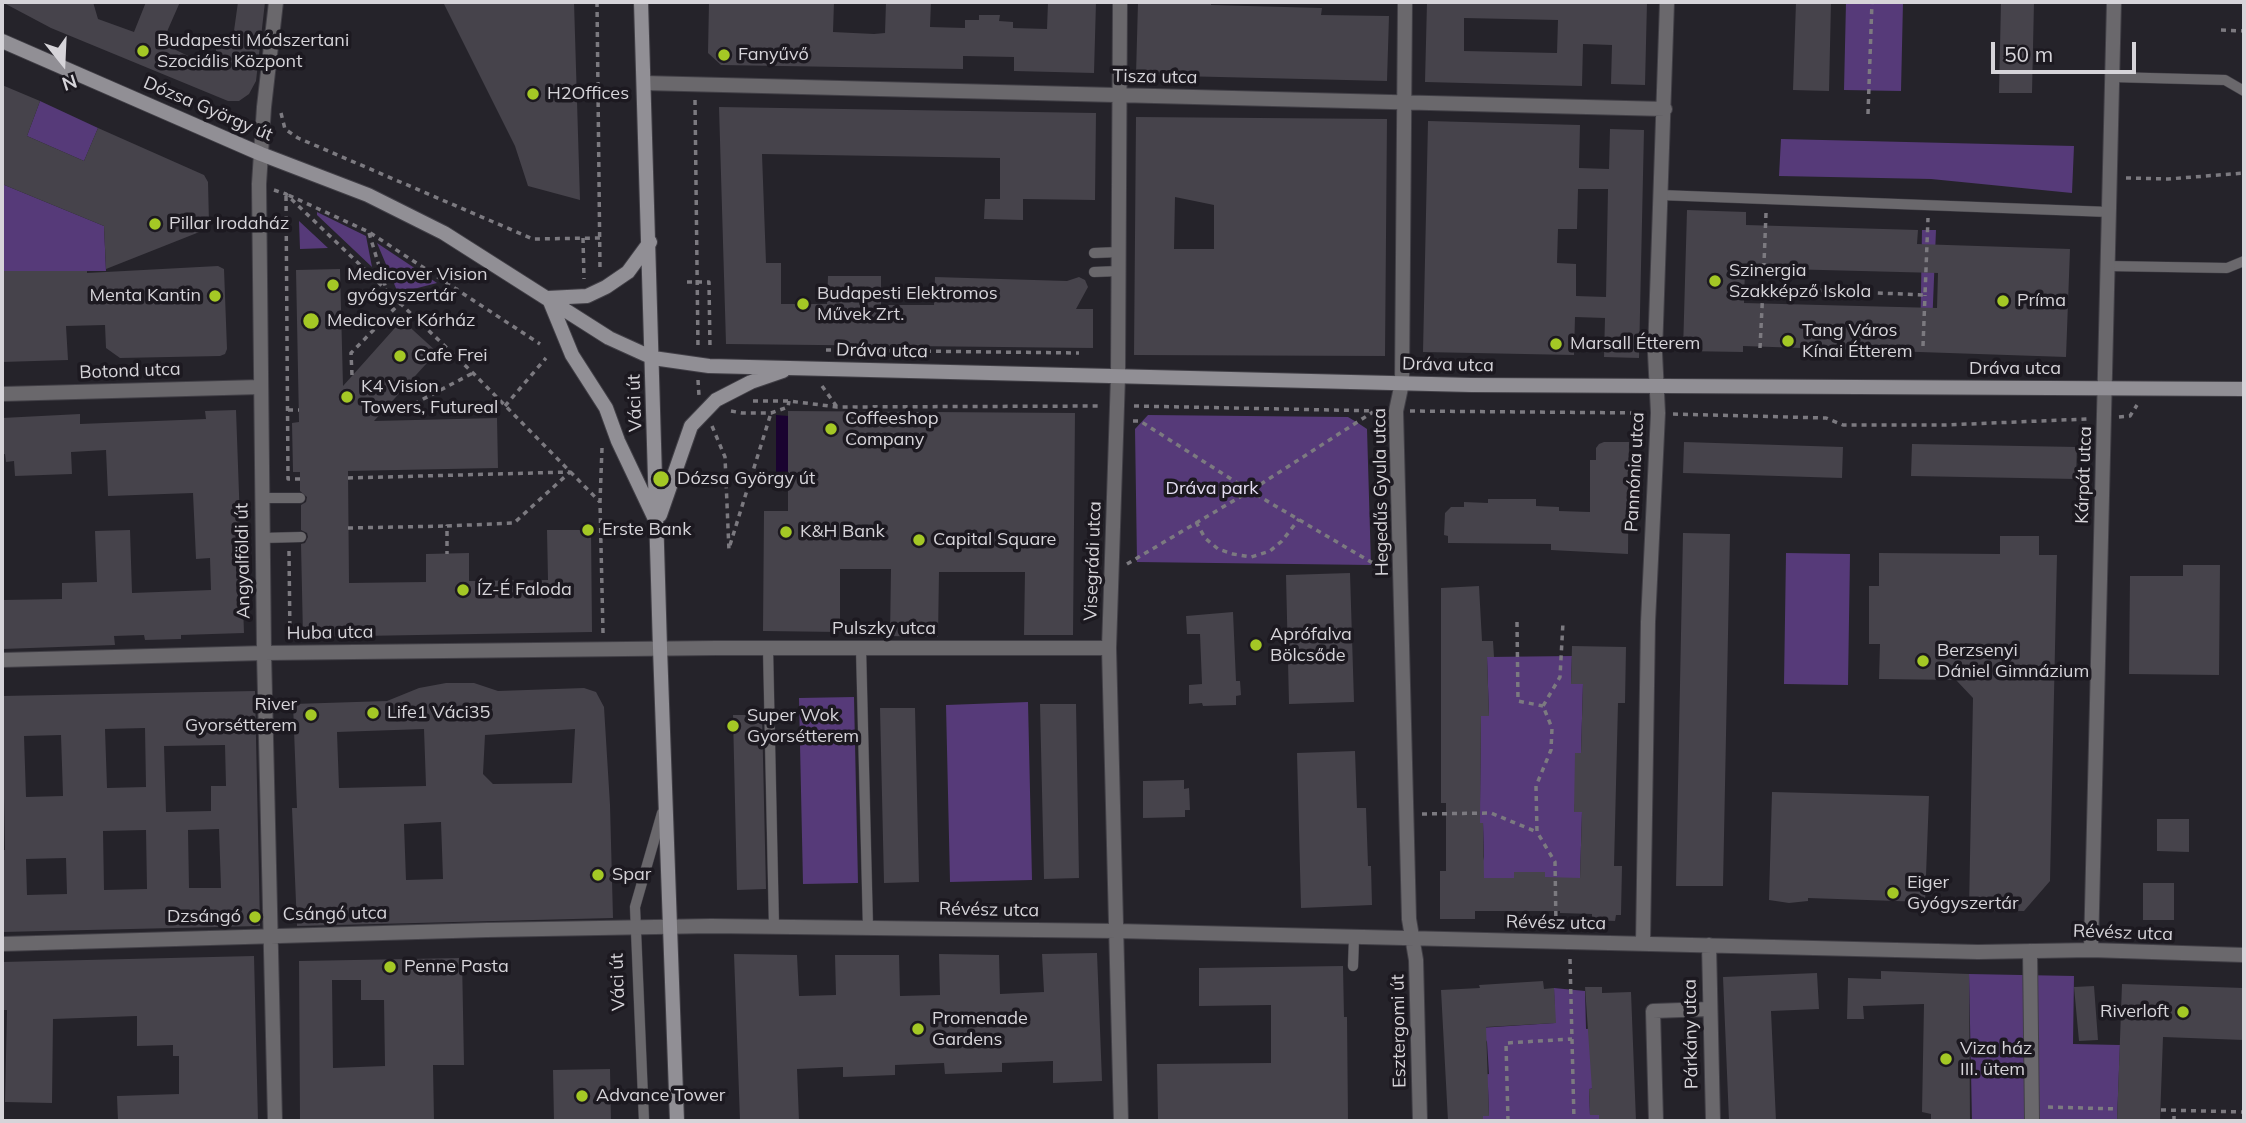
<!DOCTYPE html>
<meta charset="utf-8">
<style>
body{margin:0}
#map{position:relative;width:2246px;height:1123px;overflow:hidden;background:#25232a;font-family:Mulish,sans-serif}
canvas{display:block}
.frame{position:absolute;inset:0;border:4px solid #d6d4d9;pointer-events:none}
.north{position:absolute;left:28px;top:28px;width:70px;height:70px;-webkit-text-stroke:5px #1c1920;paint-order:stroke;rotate:162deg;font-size:19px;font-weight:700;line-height:28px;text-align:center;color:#d6d4d9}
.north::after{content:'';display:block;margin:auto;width:24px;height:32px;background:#d6d4d9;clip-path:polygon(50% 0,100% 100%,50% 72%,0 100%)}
.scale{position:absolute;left:1991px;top:42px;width:145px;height:32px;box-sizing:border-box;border:4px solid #d6d4d9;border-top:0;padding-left:9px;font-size:21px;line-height:24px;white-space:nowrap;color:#d6d4d9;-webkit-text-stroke:5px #1c1920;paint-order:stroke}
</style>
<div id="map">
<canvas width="2246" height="1123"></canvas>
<div class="frame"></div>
<div class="north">N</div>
<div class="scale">50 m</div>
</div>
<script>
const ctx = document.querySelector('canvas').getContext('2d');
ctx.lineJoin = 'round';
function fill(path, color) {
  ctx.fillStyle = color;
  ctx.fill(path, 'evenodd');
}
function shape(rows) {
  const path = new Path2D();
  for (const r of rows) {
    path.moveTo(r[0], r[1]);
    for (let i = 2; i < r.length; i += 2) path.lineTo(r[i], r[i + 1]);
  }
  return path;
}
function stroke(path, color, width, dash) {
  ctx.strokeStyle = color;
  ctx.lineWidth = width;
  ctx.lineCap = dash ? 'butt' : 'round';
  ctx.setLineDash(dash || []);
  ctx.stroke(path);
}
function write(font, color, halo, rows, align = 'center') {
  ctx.font = font + ' Mulish,sans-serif';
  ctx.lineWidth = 7;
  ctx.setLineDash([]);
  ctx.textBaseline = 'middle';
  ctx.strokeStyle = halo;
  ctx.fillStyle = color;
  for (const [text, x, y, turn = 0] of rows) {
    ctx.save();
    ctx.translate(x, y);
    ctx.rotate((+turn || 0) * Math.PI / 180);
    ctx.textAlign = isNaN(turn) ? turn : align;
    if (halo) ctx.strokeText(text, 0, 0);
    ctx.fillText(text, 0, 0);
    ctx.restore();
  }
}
fill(shape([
 [1846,2,1903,2,1901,91,1844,90],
 [40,101,98,128,84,161,27,136],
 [1781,139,2074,146,2072,193,1931,179,1779,176],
 [2,184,104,226,106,271,2,271],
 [317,212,366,236,372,267,317,215],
 [299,221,328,248,300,249],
 [1922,230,1936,230,1931,352,1920,351],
 [377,243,437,283,398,293],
 [1148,415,1348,417,1358,423,1367,429,1371,565,1137,562,1135,429],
 [1786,553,1850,554,1848,685,1784,684],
 [1572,656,1571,683,1583,684,1581,753,1574,812,1582,812,1580,878,1545,878,1545,872,1515,872,1514,878,1478,878,1484,857,1483,823,1446,823,1446,803,1480,802,1481,716,1489,715,1487,657],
 [854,697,858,883,803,884,799,698],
 [1028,702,1032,880,950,882,946,705],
 [1969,974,2074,976,2073,1044,2120,1045,2117,1121,1972,1121],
 [1554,988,1585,991,1586,1029,1596,1028,1597,1088,1589,1089,1590,1115,1599,1115,1599,1121,1483,1121,1483,1116,1489,1115,1488,1087,1482,1075,1489,1074,1487,1042,1479,1028,1555,1023]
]), '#563a79');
fill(shape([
 [776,415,788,416,788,489,776,489]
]), '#1a0330');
fill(shape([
 [2,2,93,2,98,19,134,32,146,2,180,2,162,43,200,62,205,50,216,53,216,39,233,38,238,2,265,2,256,81,249,94,239,101,228,101,51,28],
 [443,2,574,2,580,200,528,186,515,146],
 [709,2,834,2,833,32,874,34,885,33,886,2,931,2,930,27,965,28,965,20,979,20,979,15,1000,15,999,21,1013,22,1013,28,1047,29,1048,2,1096,2,1094,73,1014,71,1014,57,963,56,963,69,721,65,708,53],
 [1138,2,1211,2,1211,5,1322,8,1321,15,1389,16,1387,81,1136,75],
 [1427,2,1647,2,1645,85,1611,84,1612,45,1583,44,1582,86,1425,82],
 [1464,18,1558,20,1557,53,1464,51],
 [1796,2,1831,2,1829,91,1793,90],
 [2001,2,2034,2,2032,93,1999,93],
 [2,85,40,101,27,136,84,161,98,128,204,175,208,182,209,223,207,229,106,269,104,226,2,184],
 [719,107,1096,113,1095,200,1023,199,1023,220,984,219,985,199,1000,199,1000,158,762,154,766,263,781,263,781,304,827,304,828,276,881,276,881,305,934,305,935,277,1067,281,1079,277,1085,280,1088,287,1076,309,1093,309,1093,348,726,344],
 [1136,117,1387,119,1385,356,1134,355],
 [1175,197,1214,205,1214,249,1174,249],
 [1428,121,1580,125,1579,168,1609,169,1610,129,1644,130,1639,358,1604,357,1605,318,1575,317,1574,355,1423,352],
 [1578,189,1608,189,1606,297,1576,296,1576,264,1557,263,1558,229,1577,229],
 [1687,210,1746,212,1746,225,1918,230,1917,244,2070,249,2066,357,1743,346,1743,352,1683,351],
 [1745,268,1938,273,1937,308,1744,303],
 [218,266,224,269,227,349,225,354,220,356,120,358,106,348,105,325,66,326,68,360,2,362,2,271,87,271,87,273],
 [340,269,343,386,402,320,437,352,374,421,497,418,498,468,348,471,349,583,426,582,426,554,469,553,469,581,548,580,547,530,591,530,592,632,303,637,301,544,305,543,308,537,307,533,301,530,301,505,306,502,307,497,300,491,300,472,293,472,292,423,299,422,296,270],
 [236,410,244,633,181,635,181,639,145,640,144,635,114,636,115,645,2,649,2,600,62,599,62,583,97,582,95,531,130,530,132,593,211,590,210,558,196,559,193,493,108,496,106,450,71,452,72,474,15,476,14,461,6,462,5,454,2,454,2,418,80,414,80,424,206,419,205,411],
 [788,411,1075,413,1073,635,1024,635,1025,572,939,572,938,637,890,636,891,569,840,569,840,632,763,631,764,511,788,511],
 [1604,442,1629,442,1628,554,1551,550,1551,544,1448,543,1448,536,1444,535,1445,513,1451,507,1464,507,1464,502,1488,503,1488,499,1536,499,1536,506,1559,507,1559,511,1590,512,1590,460,1596,460,1596,448,1599,444],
 [1684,442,1843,447,1842,478,1683,473],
 [1912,444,2077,447,2076,479,1911,476],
 [1683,533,1730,534,1723,886,1676,886],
 [2000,536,2039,536,2039,555,2057,555,2050,881,2024,911,1969,910,1973,698,1956,680,1879,679,1880,644,1869,644,1869,586,1879,586,1879,553,2000,554],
 [2183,565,2220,565,2219,675,2129,674,2130,576,2183,576],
 [1350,573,1354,702,1289,704,1286,575],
 [1479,586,1482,641,1493,641,1494,657,1487,657,1489,716,1481,716,1480,823,1483,823,1484,878,1514,878,1514,872,1545,872,1545,877,1580,878,1582,812,1574,812,1575,753,1581,753,1583,684,1571,684,1572,646,1626,647,1625,703,1618,703,1614,866,1622,866,1621,915,1616,915,1615,921,1592,920,1592,914,1560,913,1560,911,1475,911,1475,919,1440,919,1440,871,1446,871,1446,803,1441,803,1441,588],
 [1233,612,1236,681,1240,681,1241,695,1236,696,1236,705,1203,706,1202,703,1189,704,1189,685,1202,684,1200,634,1187,634,1186,616],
 [446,683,474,683,498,691,584,688,596,692,604,707,610,805,613,918,297,926,292,808,297,808,293,704,387,701,419,688],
 [424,729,426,786,339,788,337,732],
 [575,729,572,783,493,784,483,774,485,735],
 [441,822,443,879,406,880,404,824],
 [255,691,260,926,2,932,2,850,5,850,2,696],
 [145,728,146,787,107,788,105,729],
 [61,735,63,796,26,797,24,736],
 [225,745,226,786,211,786,211,811,166,812,164,746],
 [219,829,221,888,189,888,188,830],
 [146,830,147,889,104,890,103,831],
 [66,858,67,894,27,895,26,859],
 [1040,704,1076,704,1079,878,1044,879],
 [880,708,915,708,919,882,884,883],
 [733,715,762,715,766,889,737,890],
 [1355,751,1357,808,1366,808,1368,866,1371,866,1372,905,1301,908,1297,753],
 [1184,780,1184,789,1189,788,1190,810,1185,810,1185,817,1143,818,1143,781],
 [1772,792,1929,796,1925,902,1808,898,1808,901,1789,903,1769,900],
 [2157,819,2189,819,2189,852,2157,851],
 [2143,883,2174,883,2174,920,2143,920],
 [1097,953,1102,1081,1053,1083,1053,1061,1002,1063,1002,1072,945,1074,944,1063,895,1065,895,1075,843,1077,843,1067,797,1069,799,1121,740,1121,734,954,797,955,799,996,836,995,835,955,899,955,900,996,940,995,939,954,999,955,1000,994,1044,992,1042,954],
 [254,956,258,1121,118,1121,117,1096,179,1094,179,1056,173,1056,173,1045,137,1046,137,1016,53,1019,52,1103,5,1102,7,1010,2,1010,2,962],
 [462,958,464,1065,433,1065,434,1121,300,1121,299,961],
 [332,980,361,980,361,1000,384,1000,385,1066,333,1068],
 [1343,966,1344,1017,1347,1017,1348,1121,1158,1121,1157,1064,1271,1063,1271,1005,1199,1006,1199,968],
 [1881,971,1969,974,1970,1121,1931,1121,1931,1114,1922,1112,1924,1004,1863,1006,1864,1019,1847,1019,1848,978,1881,979],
 [1817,973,1819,1009,1771,1011,1776,1121,1729,1121,1723,977],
 [1543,981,1544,989,1554,988,1556,1023,1486,1027,1489,1116,1483,1116,1483,1121,1448,1121,1441,990,1480,988,1479,985],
 [2122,984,2244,988,2244,1040,2163,1037,2160,1121,2117,1121],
 [2094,986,2098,1040,2079,1041,2074,987],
 [1585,987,1602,987,1602,993,1631,992,1636,1121,1599,1121,1599,1115,1590,1115,1589,1089,1592,1089],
 [610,1069,611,1121,554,1121,553,1070]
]), '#46434b');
const lane = shape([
 [2112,77,2225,80,2244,91],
 [1660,195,2109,212],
 [1094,253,1119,252],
 [2107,266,2227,268,2244,261],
 [1094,272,1119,271],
 [262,498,300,498],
 [262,538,301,537],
 [768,648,774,927],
 [861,648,868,928],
 [1353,966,1354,938],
 [644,1121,635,907,662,813]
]);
const street = shape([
 [1120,2,1118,376,1109,648,1121,1121],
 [1405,2,1402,383,1396,411,1409,919,1416,960,1420,1121],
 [644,83,1665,109],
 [2,394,260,387],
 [2,660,264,653,716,648,1109,648],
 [2,944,487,930,711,926,1117,931,1978,952,2091,950,2244,955],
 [1643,944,1648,622,1658,413,1655,353,1667,2],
 [1709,945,1713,1121],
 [2091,950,2114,2],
 [2030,951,2032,1121],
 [275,1121,264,653,259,184,264,107,276,2],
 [1656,1121,1653,1011,1710,1009]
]);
const secondary = shape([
 [641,2,660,648,677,1121],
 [2,41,261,154,368,195,444,233,609,338,653,358,709,366,1471,385,2244,389],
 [548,298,587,296,606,287,628,272,650,242],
 [549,299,572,355,606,408,618,441,654,517],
 [660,515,691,426,716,400,751,382,783,371]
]);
stroke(lane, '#413f46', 11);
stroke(street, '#413f46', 16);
stroke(secondary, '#413f46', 16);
stroke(shape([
 [597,2,600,269],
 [2221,30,2244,31],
 [695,100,698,348],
 [281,113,285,129,298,138,533,239,600,238],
 [1868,114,1872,2],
 [2126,178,2168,179,2244,173],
 [274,190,286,194,473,373,600,502],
 [1766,213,1763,288,1925,295,1928,218],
 [369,233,387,292],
 [583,238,584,279],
 [687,282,709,282,710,349],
 [1923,346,1925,295],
 [1760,348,1763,288],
 [826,350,1079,353],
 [352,375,351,353,399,304,458,289],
 [698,380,699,396],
 [822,386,837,407],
 [753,401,789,401,837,407,1102,406],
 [505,406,546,358],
 [1134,406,1381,411],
 [385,409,406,408,473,373],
 [288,410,299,410],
 [731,411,742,413,771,413,788,407,789,401],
 [1410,411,1644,413],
 [1673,414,1826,418,1843,425,1945,425,2087,419],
 [2119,417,2130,416,2137,405],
 [1133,421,1140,421,1250,491,1373,412],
 [712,426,725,457,729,551],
 [602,448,600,502,603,633],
 [348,478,570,472,514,523,447,526,447,554],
 [300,479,288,479,286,194,369,232,540,344],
 [1196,522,1205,538,1218,549,1233,554,1251,557,1270,551,1282,541,1299,519],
 [348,528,447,526],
 [730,545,771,413],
 [289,551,290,638],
 [1127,564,1250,491,1371,562,1384,563],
 [1517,622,1518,701,1543,706],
 [1422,814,1491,813,1537,832],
 [1556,926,1555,862,1537,832,1536,786,1551,750,1552,728,1543,706,1560,677,1563,622],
 [1570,959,1574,1121],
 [2048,1107,2118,1109],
 [2161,1110,2244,1112],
 [1508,1121,1506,1043,1572,1039],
 [2174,1121,2174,1110]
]), '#7c7a80', 3.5, [5, 5]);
stroke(lane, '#6a686c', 10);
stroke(street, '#6a686c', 14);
stroke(secondary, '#918f95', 14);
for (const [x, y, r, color] of [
 [143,51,7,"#a4c825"],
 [724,55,7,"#a4c825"],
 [533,94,7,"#a4c825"],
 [155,224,7,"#a4c825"],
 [1715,281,7,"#a4c825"],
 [333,285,7,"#a4c825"],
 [215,296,7,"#a4c825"],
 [2003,301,7,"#a4c825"],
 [803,304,7,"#a4c825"],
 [311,321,9,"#a4c825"],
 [1788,341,7,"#a4c825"],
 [1556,344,7,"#a4c825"],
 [400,356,7,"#a4c825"],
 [347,397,7,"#a4c825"],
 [831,429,7,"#a4c825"],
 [661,479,9,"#a4c825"],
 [588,530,7,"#a4c825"],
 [786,532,7,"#a4c825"],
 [919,540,7,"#a4c825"],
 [463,590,7,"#a4c825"],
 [1256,645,7,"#a4c825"],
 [1923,661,7,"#a4c825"],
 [373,713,7,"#a4c825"],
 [311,715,7,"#a4c825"],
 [733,726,7,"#a4c825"],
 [598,875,7,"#a4c825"],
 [1893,893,7,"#a4c825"],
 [255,917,7,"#a4c825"],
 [390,967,7,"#a4c825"],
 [2183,1012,7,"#a4c825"],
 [918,1029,7,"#a4c825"],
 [1946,1059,7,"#a4c825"],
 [582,1096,7,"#a4c825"]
]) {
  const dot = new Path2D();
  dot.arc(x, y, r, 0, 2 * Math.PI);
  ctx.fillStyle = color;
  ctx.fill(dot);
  stroke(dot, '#1c1920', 2.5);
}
write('18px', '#d6d4d9', '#1c1920', [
 ["Budapesti Módszertani",157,41],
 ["Szociális Központ",157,62],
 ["Fanyűvő",738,55],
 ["H2Offices",547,94],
 ["Pillar Irodaház",169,224],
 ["Szinergia",1729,271],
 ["Szakképző Iskola",1729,292],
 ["Medicover Vision",347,275],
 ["gyógyszertár",347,296],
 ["Budapesti Elektromos",817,294],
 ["Művek Zrt.",817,315],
 ["Menta Kantin",201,296,"right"],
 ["Príma",2017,301],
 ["Medicover Kórház",327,321],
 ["Tang Város",1802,331],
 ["Kínai Étterem",1802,352],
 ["Marsall Étterem",1570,344],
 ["Cafe Frei",414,356],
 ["K4 Vision",361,387],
 ["Towers, Futureal",361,408],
 ["Coffeeshop",845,419],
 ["Company",845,440],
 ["Dózsa György út",677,479],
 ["Erste Bank",602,530],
 ["K&H Bank",800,532],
 ["Capital Square",933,540],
 ["ÍZ-É Faloda",477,590],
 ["Aprófalva",1270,635],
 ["Bölcsőde",1270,656],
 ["Berzsenyi",1937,651],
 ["Dániel Gimnázium",1937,672],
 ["River",297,705,"right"],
 ["Gyorsétterem",297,726,"right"],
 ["Life1 Váci35",387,713],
 ["Super Wok",747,716],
 ["Gyorsétterem",747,737],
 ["Spar",612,875],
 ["Eiger",1907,883],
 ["Gyógyszertár",1907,904],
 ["Dzsángó",241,917,"right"],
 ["Penne Pasta",404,967],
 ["Riverloft",2169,1012,"right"],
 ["Promenade",932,1019],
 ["Gardens",932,1040],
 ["Viza ház",1960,1049],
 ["III. ütem",1960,1070],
 ["Advance Tower",596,1096]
], 'left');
write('18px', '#d6d4d9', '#1c1920', [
 ["Tisza utca",1155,77,1],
 ["Dózsa György út",208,109,23],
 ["Dráva utca",882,351,1],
 ["Dráva utca",1448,365,1],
 ["Dráva utca",2015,369],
 ["Botond utca",130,371,-2],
 ["Váci út",635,403,-92],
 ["Pannónia utca",1635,472,-87],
 ["Kárpát utca",2084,475,-88],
 ["Hegedűs Gyula utca",1381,492,-91],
 ["Angyalföldi út",243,561,-91],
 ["Visegrádi utca",1093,561,-88],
 ["Pulszky utca",884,629],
 ["Huba utca",330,633,-1],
 ["Révész utca",989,910,1],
 ["Csángó utca",335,914,-1],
 ["Révész utca",1556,923,1],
 ["Révész utca",2123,933,2],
 ["Váci út",618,982,-92],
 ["Esztergomi út",1399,1031,-91],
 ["Párkány utca",1691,1034,-91]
]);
write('18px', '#e5def2', '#1c1920', [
 ["Dráva park",1212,489]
]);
</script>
